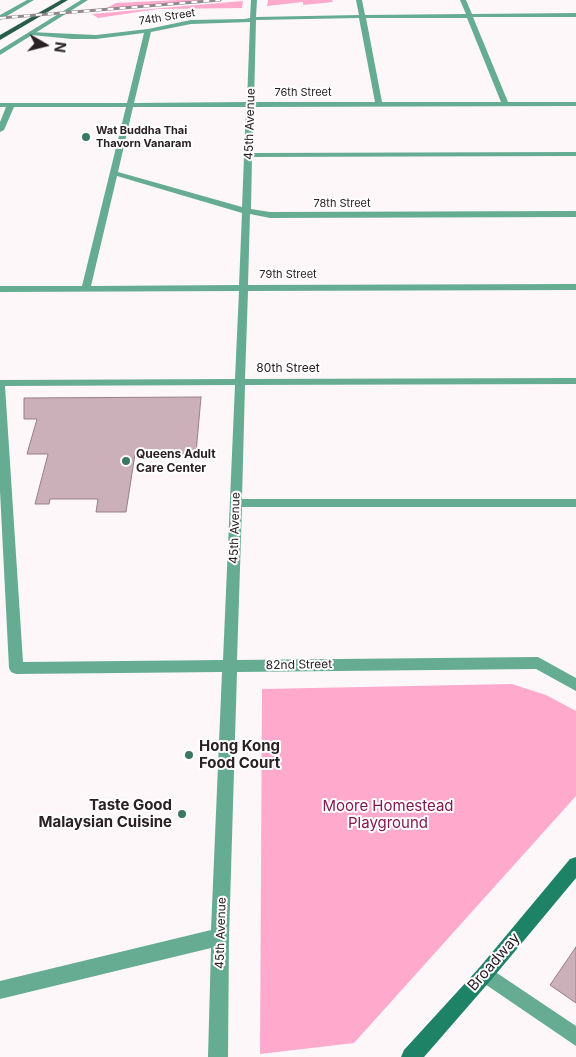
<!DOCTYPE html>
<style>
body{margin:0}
#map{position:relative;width:576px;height:1057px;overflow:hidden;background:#fdf7fa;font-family:Inter,sans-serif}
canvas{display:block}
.north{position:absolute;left:20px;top:20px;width:50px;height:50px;-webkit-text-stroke:4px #fff;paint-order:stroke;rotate:98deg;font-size:14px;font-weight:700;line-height:20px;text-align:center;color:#2b2024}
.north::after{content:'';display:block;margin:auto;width:18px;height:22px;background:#2b2024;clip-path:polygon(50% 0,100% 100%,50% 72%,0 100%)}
</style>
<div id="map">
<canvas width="576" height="1057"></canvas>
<div class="north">N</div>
</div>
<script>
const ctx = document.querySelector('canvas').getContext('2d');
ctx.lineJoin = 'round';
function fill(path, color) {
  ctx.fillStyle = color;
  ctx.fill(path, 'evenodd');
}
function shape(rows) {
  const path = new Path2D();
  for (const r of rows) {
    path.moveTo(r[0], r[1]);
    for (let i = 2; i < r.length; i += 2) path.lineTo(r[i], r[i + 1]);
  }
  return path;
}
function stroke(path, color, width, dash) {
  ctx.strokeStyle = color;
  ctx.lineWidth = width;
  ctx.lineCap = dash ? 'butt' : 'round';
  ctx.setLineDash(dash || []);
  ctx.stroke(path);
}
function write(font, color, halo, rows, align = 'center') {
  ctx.font = font + ' Inter,sans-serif';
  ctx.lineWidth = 4;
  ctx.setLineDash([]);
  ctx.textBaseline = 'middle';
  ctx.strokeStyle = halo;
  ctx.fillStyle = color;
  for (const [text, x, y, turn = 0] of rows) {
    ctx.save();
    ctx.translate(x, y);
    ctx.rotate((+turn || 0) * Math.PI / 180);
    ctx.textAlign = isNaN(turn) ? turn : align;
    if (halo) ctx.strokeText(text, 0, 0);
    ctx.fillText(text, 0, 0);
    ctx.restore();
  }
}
fill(shape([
 [177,0,214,0,105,9,116,3],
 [268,0,334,0,332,0,333,2,303,5,303,2,267,6],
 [243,1,242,8,158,9,98,18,92,14],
 [512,684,546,695,576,711,576,796,354,1043,260,1054,262,689]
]), '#ffaacd');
const building = shape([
 [201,397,196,453,135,454,126,512,96,512,98,499,50,499,49,504,35,504,48,454,27,454,37,419,24,419,24,398,201,397],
 [576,947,576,1003,550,985,576,947]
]);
fill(building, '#cbb0ba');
stroke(building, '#987e88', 1);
fill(shape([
 [251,0,257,0,256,17,359,15,356,0,362,0,365,15,466,14,460,0,466,0,472,14,576,13,576,17,473,17,508,102,576,102,576,106,254,107,252,153,576,152,576,156,252,157,251,209,270,212,576,211,576,217,270,218,250,214,248,285,576,284,576,290,248,291,245,379,576,378,576,384,245,385,242,499,576,499,576,507,242,507,237,660,538,657,576,678,576,691,536,669,237,672,229,937,228,1057,208,1057,211,948,0,999,0,981,211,930,222,672,16,674,11,672,9,668,0,491,0,380,235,379,239,291,0,292,0,286,82,286,126,107,14,107,4,130,0,132,0,122,6,107,0,107,0,103,127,103,144,33,96,39,72,39,32,35,30,34,30,32,96,35,148,29,191,20,244,19,250,18,251,0],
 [359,18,375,102,254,102,256,20,359,18],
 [366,18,467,18,501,102,382,102,366,18],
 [250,22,247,102,134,103,151,32,191,24,250,22],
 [133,107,246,107,242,207,118,172,133,107],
 [117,176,242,213,239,285,91,286,117,176],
 [235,385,223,660,23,662,5,386,235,385],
 [485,965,576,1026,576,1046,479,980,476,974,479,968,485,965]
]), '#65ac93');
fill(shape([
 [27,0,34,0,0,20,0,15,27,0],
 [81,0,88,0,0,55,0,50,81,0]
]), '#65ac93');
fill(shape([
 [576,857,576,878,491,980,424,1057,401,1057,404,1050,479,968,570,859,576,857]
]), '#1e8266');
fill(shape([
 [61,0,68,0,0,40,0,35,61,0]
]), '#295c4b');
const rail = shape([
 [0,18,220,0]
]);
stroke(rail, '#92898d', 3);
stroke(rail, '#fff', 2, [6]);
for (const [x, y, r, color] of [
 [86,137,5,"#3b7863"],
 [126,461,5,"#3b7863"],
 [189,755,5,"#3b7863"],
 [182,814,5,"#3b7863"]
]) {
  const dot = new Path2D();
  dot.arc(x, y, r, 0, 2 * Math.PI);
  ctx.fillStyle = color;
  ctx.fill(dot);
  stroke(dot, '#fff', 2);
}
write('11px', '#2b2024', '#fff', [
 ["74th Street",167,17,-9],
 ["76th Street",303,93],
 ["78th Street",342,204],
 ["79th Street",288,275]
]);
write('bold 11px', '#2b2024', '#fff', [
 ["Wat Buddha Thai",96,131],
 ["Thavorn Vanaram",96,144]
], 'left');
write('12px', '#2b2024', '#fff', [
 ["45th Avenue",250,124,-88],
 ["80th Street",288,368],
 ["45th Avenue",235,528,-88],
 ["82nd Street",299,665,-1],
 ["45th Avenue",221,933,-88]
]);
write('bold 12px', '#2b2024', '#fff', [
 ["Queens Adult",136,454],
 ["Care Center",136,468]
], 'left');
write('bold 15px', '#2b2024', '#fff', [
 ["Hong Kong",199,746],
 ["Food Court",199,763],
 ["Taste Good",172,805,"right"],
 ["Malaysian Cuisine",172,822,"right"]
], 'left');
write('15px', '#841752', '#fff', [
 ["Moore Homestead",388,806],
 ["Playground",388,823]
]);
write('15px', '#2b2024', '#fff', [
 ["Broadway",494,962,-49]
]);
</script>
